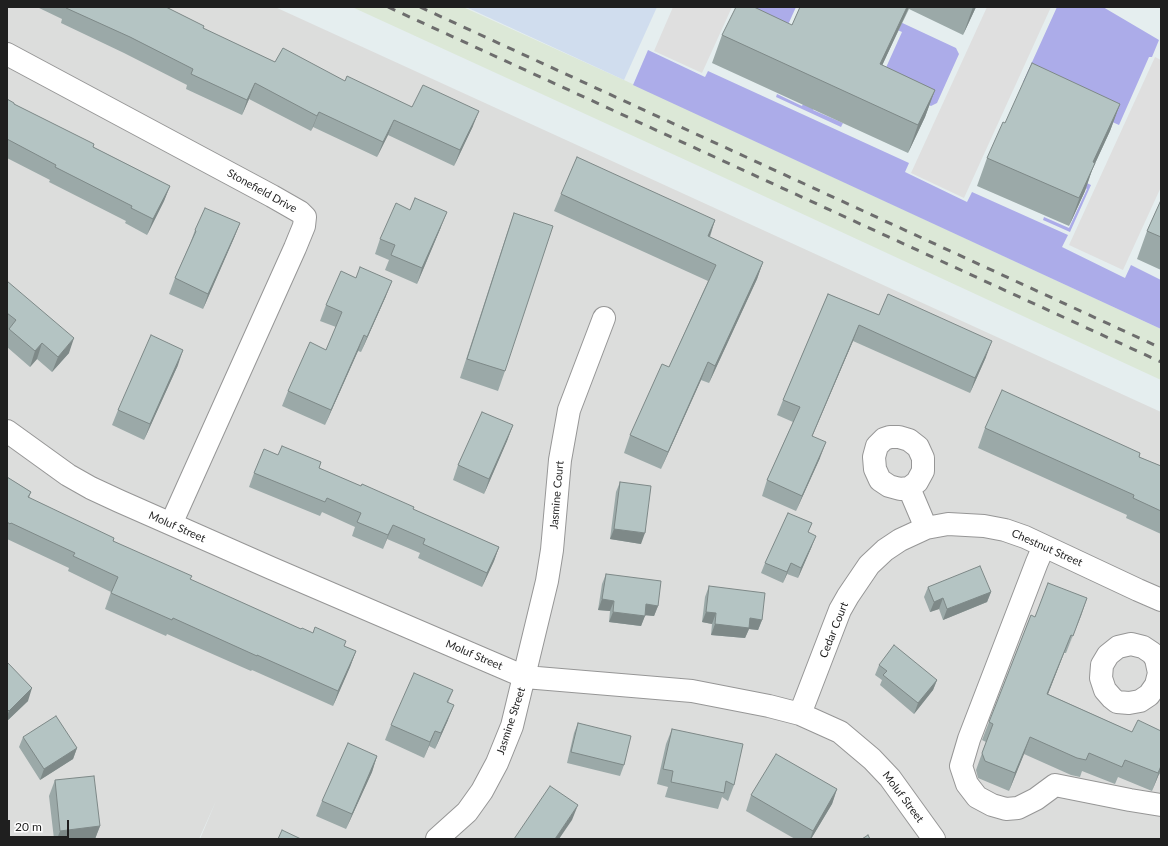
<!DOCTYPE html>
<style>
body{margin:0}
#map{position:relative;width:1168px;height:846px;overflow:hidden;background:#e5eeef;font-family:Lato,sans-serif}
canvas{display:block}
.frame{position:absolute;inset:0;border:8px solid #1f1f1f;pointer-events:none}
.scale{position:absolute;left:8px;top:820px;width:61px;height:18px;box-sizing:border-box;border:2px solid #1f1f1f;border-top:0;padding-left:5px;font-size:12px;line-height:14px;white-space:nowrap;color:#1f1f1f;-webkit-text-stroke:3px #fff;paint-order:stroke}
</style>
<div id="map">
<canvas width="1168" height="846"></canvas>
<div class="frame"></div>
<div class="scale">20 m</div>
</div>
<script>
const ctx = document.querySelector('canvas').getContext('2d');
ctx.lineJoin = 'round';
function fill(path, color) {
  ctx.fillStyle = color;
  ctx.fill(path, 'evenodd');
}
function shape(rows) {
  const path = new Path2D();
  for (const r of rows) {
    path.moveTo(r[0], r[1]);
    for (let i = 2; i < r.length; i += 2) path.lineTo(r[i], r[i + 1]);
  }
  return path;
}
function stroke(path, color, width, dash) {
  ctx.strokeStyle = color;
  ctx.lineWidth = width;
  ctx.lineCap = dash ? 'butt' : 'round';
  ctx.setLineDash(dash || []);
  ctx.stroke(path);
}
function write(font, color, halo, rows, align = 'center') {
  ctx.font = font + ' Lato,sans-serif';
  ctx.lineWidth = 3.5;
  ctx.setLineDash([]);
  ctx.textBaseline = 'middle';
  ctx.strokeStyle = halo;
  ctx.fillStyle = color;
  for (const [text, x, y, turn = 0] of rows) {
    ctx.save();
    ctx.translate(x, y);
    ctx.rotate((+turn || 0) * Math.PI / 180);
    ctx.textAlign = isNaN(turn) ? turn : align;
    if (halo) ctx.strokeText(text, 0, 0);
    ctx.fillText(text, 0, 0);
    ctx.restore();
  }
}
fill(shape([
 [7,7,275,7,1161,412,1161,839,200,839,216,801,199,839,7,839]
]), '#dcdddc');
fill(shape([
 [352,7,463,7,624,80,1161,329,1161,380,727,179]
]), '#dce8d7');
fill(shape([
 [466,7,657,7,624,80]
]), '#d0ddee');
fill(shape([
 [738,7,796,7,787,27],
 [1057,7,1103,7,1159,40,1152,57,1149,57,1119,125,1023,82],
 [881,13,956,48,959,54,937,103,931,106,854,70,884,72,902,32,877,21],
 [648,50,705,77,708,71,909,163,905,172,967,202,972,192,1068,235,1062,247,1125,278,1131,265,1161,280,1161,329,633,85],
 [820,66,830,72,813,110,843,123,841,127,776,97,777,94,802,106],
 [1065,173,1091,185,1070,232,1043,220,1044,217,1069,228,1087,189,1063,177]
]), '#acace9');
fill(shape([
 [673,7,732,7,702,73,654,51],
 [987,7,1051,7,964,198,911,173],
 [1155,57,1161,60,1161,187,1123,270,1069,245]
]), '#dfdfdf');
const minor = shape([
 [7,54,272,196,300,212,305,217,304,226,295,248,171,524],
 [7,431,68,475,91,488,119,501,271,568,525,677,692,691,769,706,800,714,840,732,872,759,890,778,934,839],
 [890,437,899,437,909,440,918,447,923,458,923,471,917,482,909,488,900,489,889,486,880,480,875,469,874,457,877,446,884,439,890,437],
 [909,488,926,528],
 [1044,546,1037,562,969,739,961,766,967,784,977,797,992,805,1006,809,1018,808,1036,799,1055,785,1130,800,1161,805],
 [1131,644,1143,647,1152,653,1156,659,1159,673,1156,685,1149,695,1140,701,1129,703,1117,702,1112,698,1105,690,1101,678,1102,665,1108,655,1118,647,1131,644],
 [800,714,840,610,848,596,869,565,885,550,900,540,926,528,948,524,984,526,1005,530,1025,537,1138,590,1161,600],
 [437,839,467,812,482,791,497,763,512,726,547,581,552,550,560,460,569,410,604,318]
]);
stroke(minor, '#969696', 24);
stroke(minor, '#fff', 22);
stroke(shape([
 [388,7,1161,362],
 [420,7,1161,348]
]), '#6d6d6d', 3, [8, 8]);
fill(shape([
 [37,7,166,7,203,29,275,62,345,81,412,107,473,126,454,166,388,135,377,157,313,127,311,131,249,99,242,115,186,89,187,85,124,53,61,23,62,19],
 [800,7,976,7,963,35,909,9,882,65,935,90,925,117,908,153,712,63,722,35,792,25],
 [7,99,14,104,93,147,170,186,164,201,147,235,125,223,126,221,49,182,50,180,7,158],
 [1120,104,1110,131,1092,170,1085,191,1069,226,977,186,987,158,1005,123],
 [561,194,715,220,710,237,763,262,757,279,709,383,701,380,661,469,624,453,630,435,669,367,708,281,554,211],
 [1161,200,1161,270,1137,259,1147,231],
 [514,213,505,371,498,391,460,378,507,233],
 [240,223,234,238,203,309,169,294,175,278,190,244,195,230],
 [441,227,417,284,385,270,389,260,375,254,380,239],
 [356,278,386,296,361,352,358,351,325,425,282,406,288,391,326,350,336,327,320,321,326,305],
 [7,281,69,353,52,372,37,359,30,367,7,347],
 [828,294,879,315,986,357,970,393,853,341,812,436,820,458,796,511,762,496,767,480,793,422,777,415,783,400],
 [178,365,144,440,112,425,118,410],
 [513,425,507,441,484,494,453,480,458,465],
 [985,428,1140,453,1139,457,1161,466,1161,534,1126,518,1127,515,978,448],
 [278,455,319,468,499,547,494,561,482,587,418,558,420,553,387,539,383,549,352,536,355,527,322,512,320,516,249,487,254,473],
 [7,477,31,492,29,498,190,580,301,629,356,651,350,667,333,706,252,670,251,671,167,634,166,636,105,609,111,592,68,571,69,568,7,539],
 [620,482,641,544,610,539,616,492],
 [812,523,808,532,812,546,798,578,787,574,783,583,761,573,765,563],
 [606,574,658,606,654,616,645,615,641,626,609,622,610,611,598,610,602,584],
 [709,586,762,620,758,630,749,629,745,638,711,635,712,624,702,622,705,597],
 [928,587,991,592,987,602,943,620,939,609,930,612,924,597],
 [1087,598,1066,653,1064,653,1048,694,1132,732,1161,731,1161,775,1159,774,1152,791,1118,777,1115,784,1082,771,1080,777,1071,775,1024,754,1009,791,978,778,976,770,986,742,982,740,989,722],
 [7,662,28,701,7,721],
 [879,665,937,680,933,690,914,714,880,685,882,680,875,675],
 [453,690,448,703,448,720,435,749,429,746,424,758,385,740,391,725],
 [578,723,624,765,620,776,567,763,574,733],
 [672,729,734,785,728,801,722,797,718,809,665,797,668,787,657,784,666,744],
 [23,737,77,748,73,759,40,780,19,747],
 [377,756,372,772,346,829,316,816,322,801],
 [55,780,100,826,95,839,54,839,49,796],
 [837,789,832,804,811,839,795,839,746,811,751,795]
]), '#9ba9a8');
fill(shape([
 [907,7,909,7,870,92,880,64],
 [973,7,976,7,963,35],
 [255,83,249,99,242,115,247,100],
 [935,90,925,117,908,153,918,125],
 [1120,104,1110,131,1092,170,1085,191,1069,226,1093,162],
 [479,111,473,126,454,166,460,150],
 [319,112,313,127,311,131,317,116],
 [394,120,388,135,377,157,383,142],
 [170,186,164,201,147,235,153,219],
 [447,212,441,227,417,284,422,268],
 [715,220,709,238,708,236],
 [240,223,234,238,203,309,208,294],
 [763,262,757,279,709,383,715,366],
 [392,281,386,296,361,352,367,337],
 [859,325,853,341,806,451,812,436],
 [364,335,358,351,325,425,331,410],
 [74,338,69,353,52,372,58,357],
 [992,341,986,357,970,393,975,378],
 [42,343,37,359,30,367,35,351],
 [183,350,178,365,144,440,150,424],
 [708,362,701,380,661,469,668,452],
 [513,425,507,441,484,494,489,479],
 [826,442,820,458,796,511,802,496],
 [393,525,387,539,383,549,388,535],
 [614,529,645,533,641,544,610,539],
 [816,536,812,546,798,578,801,568],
 [499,547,494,561,482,587,487,573],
 [791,563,787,574,783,583,787,572],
 [991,592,987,602,943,620,947,609],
 [943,598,939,609,930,612,934,602],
 [1087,598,1081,616,1066,653,1073,636],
 [602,599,614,601,610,611,598,610],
 [646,604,658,606,654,616,643,615],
 [613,612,645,616,641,626,609,622],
 [706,612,716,613,712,624,702,622],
 [750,618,762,620,758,630,749,629,745,638,711,635,715,624],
 [1071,635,1064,653,1041,712,1047,694],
 [356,651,350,667,333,706,338,691],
 [937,680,933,690,914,714,918,703],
 [32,688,28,701,7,721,7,716,9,711],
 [454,705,448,720,435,749,441,733],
 [435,731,429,746,424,758,430,742],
 [1030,737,1024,754,1009,791,1015,773],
 [77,748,73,759,40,780,44,769],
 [377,756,372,772,346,829,352,814],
 [1161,766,1161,768,1159,774,1152,791],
 [837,789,832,804,811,839,810,839,813,831],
 [578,805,572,820,559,839,555,839],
 [100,826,95,839,57,839,60,831]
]), '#7e8988');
const building = shape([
 [67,7,166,7,204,26,203,28,275,62,283,48,345,81,347,76,412,107,423,85,479,111,460,150,394,120,383,142,319,112,317,116,255,83,247,100,191,74,193,69,130,37,66,8,67,7],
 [736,7,754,7,792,25,800,7,907,7,880,64,935,90,918,125,722,35,736,7],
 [1032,63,1120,104,1093,162,1095,163,1079,198,987,158,1003,122,1005,123,1032,63],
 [7,99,14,103,14,104,94,144,93,147,170,186,153,219,131,208,132,206,55,167,56,165,7,139,7,99],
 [577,157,715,220,708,236,763,262,715,366,708,362,668,452,630,435,662,364,669,367,716,265,561,194,577,157],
 [415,198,447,212,422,268,391,255,395,245,380,239,396,203,410,210,415,198],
 [1161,200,1161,237,1147,231,1161,200],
 [205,208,240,223,208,294,175,278,196,231,195,230,205,208],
 [514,213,553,226,505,371,467,359,514,213],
 [360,267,392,281,367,337,364,335,331,410,288,391,310,342,326,350,342,312,326,305,341,271,356,278,360,267],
 [7,281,74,338,58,357,42,343,35,351,9,329,16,320,7,313,7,281],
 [828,294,879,315,888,294,992,341,975,378,859,325,812,436,826,442,802,496,767,480,800,407,783,400,828,294],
 [151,335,183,350,150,424,118,410,151,335],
 [1002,390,1140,453,1139,457,1161,466,1161,511,1133,498,1134,495,985,428,1002,390],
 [482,412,513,425,489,479,458,465,482,412],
 [282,446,321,462,319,468,361,486,362,484,414,507,413,509,499,547,487,573,423,544,425,539,393,525,388,535,357,522,361,513,327,498,325,502,254,473,264,449,278,455,282,446],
 [7,477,31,492,28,497,114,538,113,541,192,576,190,579,301,629,302,628,313,633,315,627,346,641,344,646,356,651,338,691,257,655,257,656,173,618,172,620,111,593,118,577,73,556,75,553,11,523,10,524,7,522,7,477],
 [620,482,651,486,645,533,614,529,620,482],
 [788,513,812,523,808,532,816,536,801,568,791,563,787,572,765,563,788,513],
 [980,566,991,592,947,609,943,598,934,602,928,587,980,566],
 [606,574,661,581,658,606,646,604,645,616,613,612,614,601,602,599,606,574],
 [1048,583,1087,598,1073,636,1071,635,1047,694,1132,732,1138,720,1161,731,1161,766,1158,773,1125,760,1122,767,1089,753,1086,760,1077,758,1030,737,1015,773,985,761,982,753,993,724,989,722,1031,615,1035,617,1048,583],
 [709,586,765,593,762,620,750,618,749,628,715,624,716,613,706,612,709,586],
 [894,645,937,680,918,703,883,675,887,671,879,665,894,645],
 [7,662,32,688,9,711,7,709,7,662],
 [414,673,453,690,447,702,454,705,441,733,435,731,430,742,391,725,414,673],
 [56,716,77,748,44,769,23,737,56,716],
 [578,723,631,736,624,765,571,752,578,723],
 [672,729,743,744,734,785,726,781,724,793,671,782,673,771,663,769,672,729],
 [348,743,377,756,352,814,322,801,348,743],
 [776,754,837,789,813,831,751,795,776,754],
 [94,776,100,826,60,831,55,780,94,776],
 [550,786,578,805,555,839,514,839,550,786],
 [282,830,301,839,278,839,282,830],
 [868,835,870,839,862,839,868,835]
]);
fill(building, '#b4c4c3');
stroke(building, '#7e8988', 1);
write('11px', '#1f1f1f', '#fff', [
 ["Stonefield Drive",262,191,29],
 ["Jasmine Court",557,495,-85],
 ["Moluf Street",177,527,24],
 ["Chestnut Street",1047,548,24],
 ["Cedar Court",834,630,-68],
 ["Moluf Street",474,655,23],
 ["Jasmine Street",511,721,-72],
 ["Moluf Street",903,797,53]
]);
</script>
